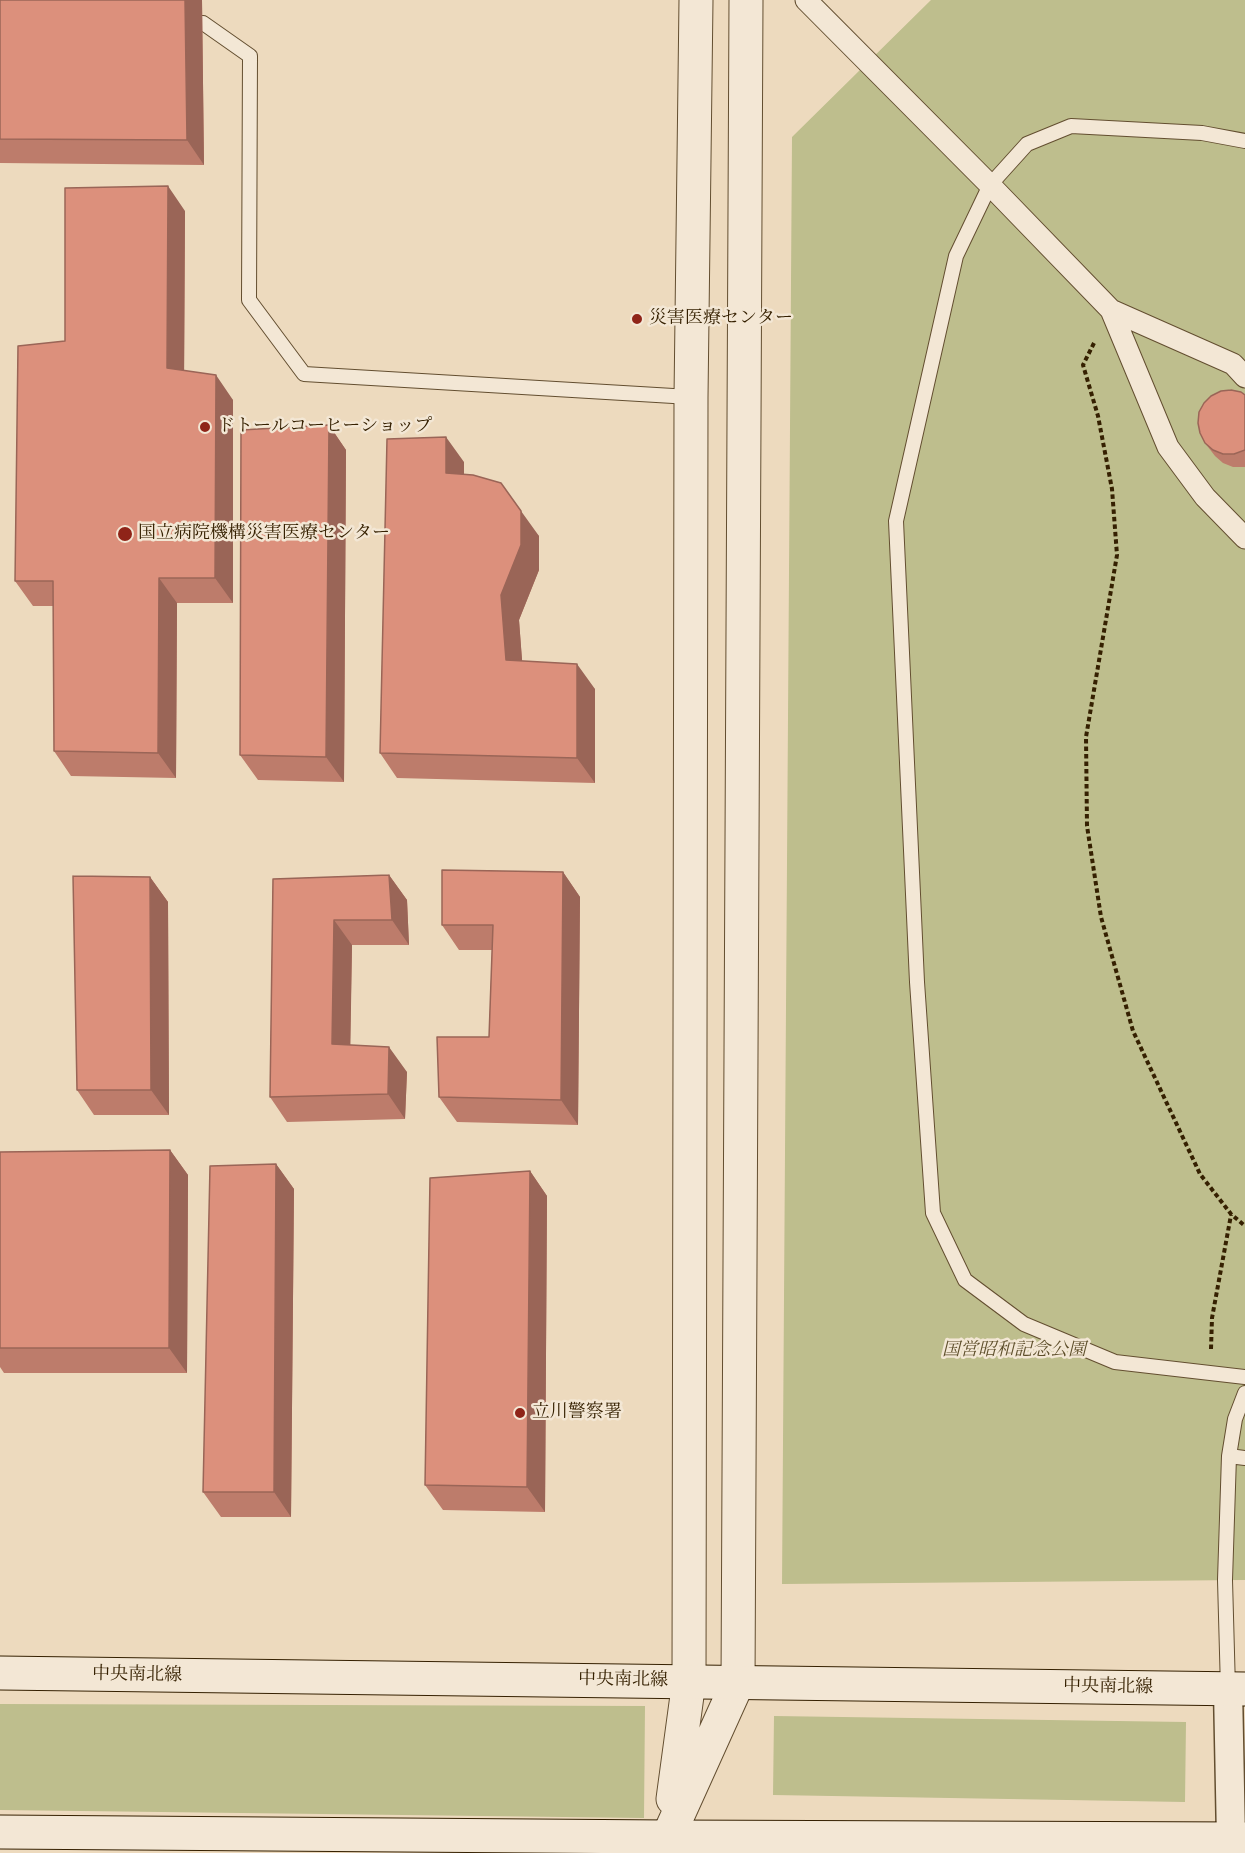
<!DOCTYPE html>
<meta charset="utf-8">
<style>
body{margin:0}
canvas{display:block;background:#eddabe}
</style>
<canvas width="1245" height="1853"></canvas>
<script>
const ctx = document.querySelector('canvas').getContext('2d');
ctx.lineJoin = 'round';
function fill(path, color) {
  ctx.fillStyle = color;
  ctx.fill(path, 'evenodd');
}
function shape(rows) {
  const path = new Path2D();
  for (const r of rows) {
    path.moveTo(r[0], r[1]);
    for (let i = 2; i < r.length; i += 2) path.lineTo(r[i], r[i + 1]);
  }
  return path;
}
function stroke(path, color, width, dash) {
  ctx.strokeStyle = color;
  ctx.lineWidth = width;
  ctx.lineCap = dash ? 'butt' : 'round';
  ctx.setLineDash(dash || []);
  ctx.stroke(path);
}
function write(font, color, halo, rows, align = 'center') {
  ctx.font = font + ' Alegreya,"Noto Serif JP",serif';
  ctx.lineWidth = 5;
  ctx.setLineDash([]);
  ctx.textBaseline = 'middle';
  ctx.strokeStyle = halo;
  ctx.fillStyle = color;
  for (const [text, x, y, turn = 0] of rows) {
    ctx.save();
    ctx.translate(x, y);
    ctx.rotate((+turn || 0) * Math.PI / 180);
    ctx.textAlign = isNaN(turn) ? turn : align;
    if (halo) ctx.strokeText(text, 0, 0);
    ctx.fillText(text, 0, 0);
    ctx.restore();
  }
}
fill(shape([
 [931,0,1245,0,1245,1580,782,1584,792,137],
 [0,1704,645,1706,644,1818,0,1810],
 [774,1716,1186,1722,1185,1802,773,1795]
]), '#bebe8d');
const service = shape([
 [203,23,250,56,249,300,304,374,690,397],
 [1245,141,1202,133,1071,126,1027,144,990,185,956,256,896,521,917,982,933,1213,965,1280,1024,1324,1115,1362,1245,1377],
 [1229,1456,1245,1458],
 [1228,1689,1225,1580,1229,1456,1235,1419,1245,1393]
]);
const pedestrian = shape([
 [806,0,990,185,1111,310,1168,447,1205,497,1245,538],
 [1111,310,1233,364,1245,377]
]);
const minor = shape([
 [1228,1689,1231,1839]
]);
const tertiary = shape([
 [673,1799,689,1681,691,397,696,0],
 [668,1837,738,1682,746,0]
]);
const secondary = shape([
 [0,1673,1245,1689],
 [0,1832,668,1837,1245,1839]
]);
stroke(service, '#634e30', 16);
stroke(pedestrian, '#634e30', 23);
stroke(minor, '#634e30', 31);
stroke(tertiary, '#634e30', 35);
stroke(secondary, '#352001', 35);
stroke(shape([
 [1094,343,1083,365,1098,416,1112,489,1117,555,1086,737,1087,826,1101,917,1133,1031,1200,1174,1231,1214,1245,1226],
 [1211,1349,1212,1318,1231,1215]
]), '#352001', 4, [4.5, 3]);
stroke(service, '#f3e7d5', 14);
stroke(pedestrian, '#f3e7d5', 21);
stroke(minor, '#f3e7d5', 28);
stroke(tertiary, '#f3e7d5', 33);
stroke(secondary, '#f3e7d5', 33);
fill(shape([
 [0,0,202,0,204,165,0,163],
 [185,211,184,370,233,400,233,603,177,603,176,778,71,776,54,751,54,606,33,606,15,581,65,341],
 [1245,395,1245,467,1233,467,1223,463,1215,456,1205,443],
 [329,425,346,450,344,782,258,780,240,755],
 [464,462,464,474,539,536,539,570,519,620,522,661,595,689,595,783,397,778,380,753],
 [563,872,580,897,578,1125,457,1122,439,1097,489,1037,492,950,459,950,442,925],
 [389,875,407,900,409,945,352,945,350,1045,407,1072,405,1119,287,1122,270,1097,273,879],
 [150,877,168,902,169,1115,94,1115,77,1090],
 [170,1150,188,1175,187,1373,4,1373,0,1367,0,1152],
 [276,1164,294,1189,291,1517,221,1517,203,1492],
 [530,1171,547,1196,545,1512,443,1510,425,1485]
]), '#bd7c6b');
fill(shape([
 [185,0,202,0,204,165,187,140],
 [168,186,185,211,184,393,167,368],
 [216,375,233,400,233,603,215,578],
 [329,425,346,450,344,782,326,757],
 [446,437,464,462,464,498,446,473],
 [521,511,539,536,539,570,519,620,524,685,506,660,501,595],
 [159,578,177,603,176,778,158,753],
 [577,664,595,689,595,783,577,758],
 [563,872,580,897,578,1125,561,1100],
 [389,875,407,900,409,945,392,920],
 [150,877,168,902,169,1115,151,1090],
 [334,920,352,945,350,1069,332,1044],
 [389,1047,407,1072,405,1119,388,1094],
 [170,1150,188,1175,187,1373,169,1348],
 [276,1164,294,1189,291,1517,274,1492],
 [530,1171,547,1196,545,1512,527,1487]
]), '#9a6557');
const building = shape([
 [0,0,185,0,187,140,0,139,0,0],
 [168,186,167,368,216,375,215,578,159,578,158,753,54,751,53,581,15,581,18,346,65,341,65,188,168,186],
 [1231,390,1241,392,1245,395,1245,450,1234,454,1223,454,1213,450,1205,443,1200,433,1198,423,1199,412,1204,403,1211,396,1221,391,1231,390],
 [329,425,326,757,240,755,241,430,329,425],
 [446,437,446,473,473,475,501,483,521,511,521,545,501,595,506,660,577,664,577,758,380,753,387,439,446,437],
 [442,870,563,872,561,1100,439,1097,437,1037,489,1037,493,925,442,925,442,870],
 [389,875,392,920,334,920,332,1044,389,1047,388,1094,270,1097,273,879,389,875],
 [73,876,150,877,151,1090,77,1090,73,876],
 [170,1150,169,1348,0,1348,0,1152,170,1150],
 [276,1164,274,1492,203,1492,210,1166,276,1164],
 [530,1171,527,1487,425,1485,430,1178,530,1171]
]);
fill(building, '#dc907c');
stroke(building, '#9a6557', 1.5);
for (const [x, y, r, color] of [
 [637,319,6,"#8f2418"],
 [205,427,6,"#8f2418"],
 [125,534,8,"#8f2418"],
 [520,1413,6,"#8f2418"]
]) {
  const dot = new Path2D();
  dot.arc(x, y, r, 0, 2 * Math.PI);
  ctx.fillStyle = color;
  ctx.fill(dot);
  stroke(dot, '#f3e7d5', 2);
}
write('18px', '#352001', '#f3e7d5', [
 ["災害医療センター",649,319],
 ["ドトールコーヒーショップ",217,427],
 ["国立病院機構災害医療センター",138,534],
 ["立川警察署",532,1413]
], 'left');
write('italic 18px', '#5e4f2b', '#f3e7d5', [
 ["国営昭和記念公園",1014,1351]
]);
write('18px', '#352001', '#f3e7d5', [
 ["中央南北線",137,1675,1],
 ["中央南北線",623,1680,1],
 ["中央南北線",1108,1687,1]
]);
</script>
